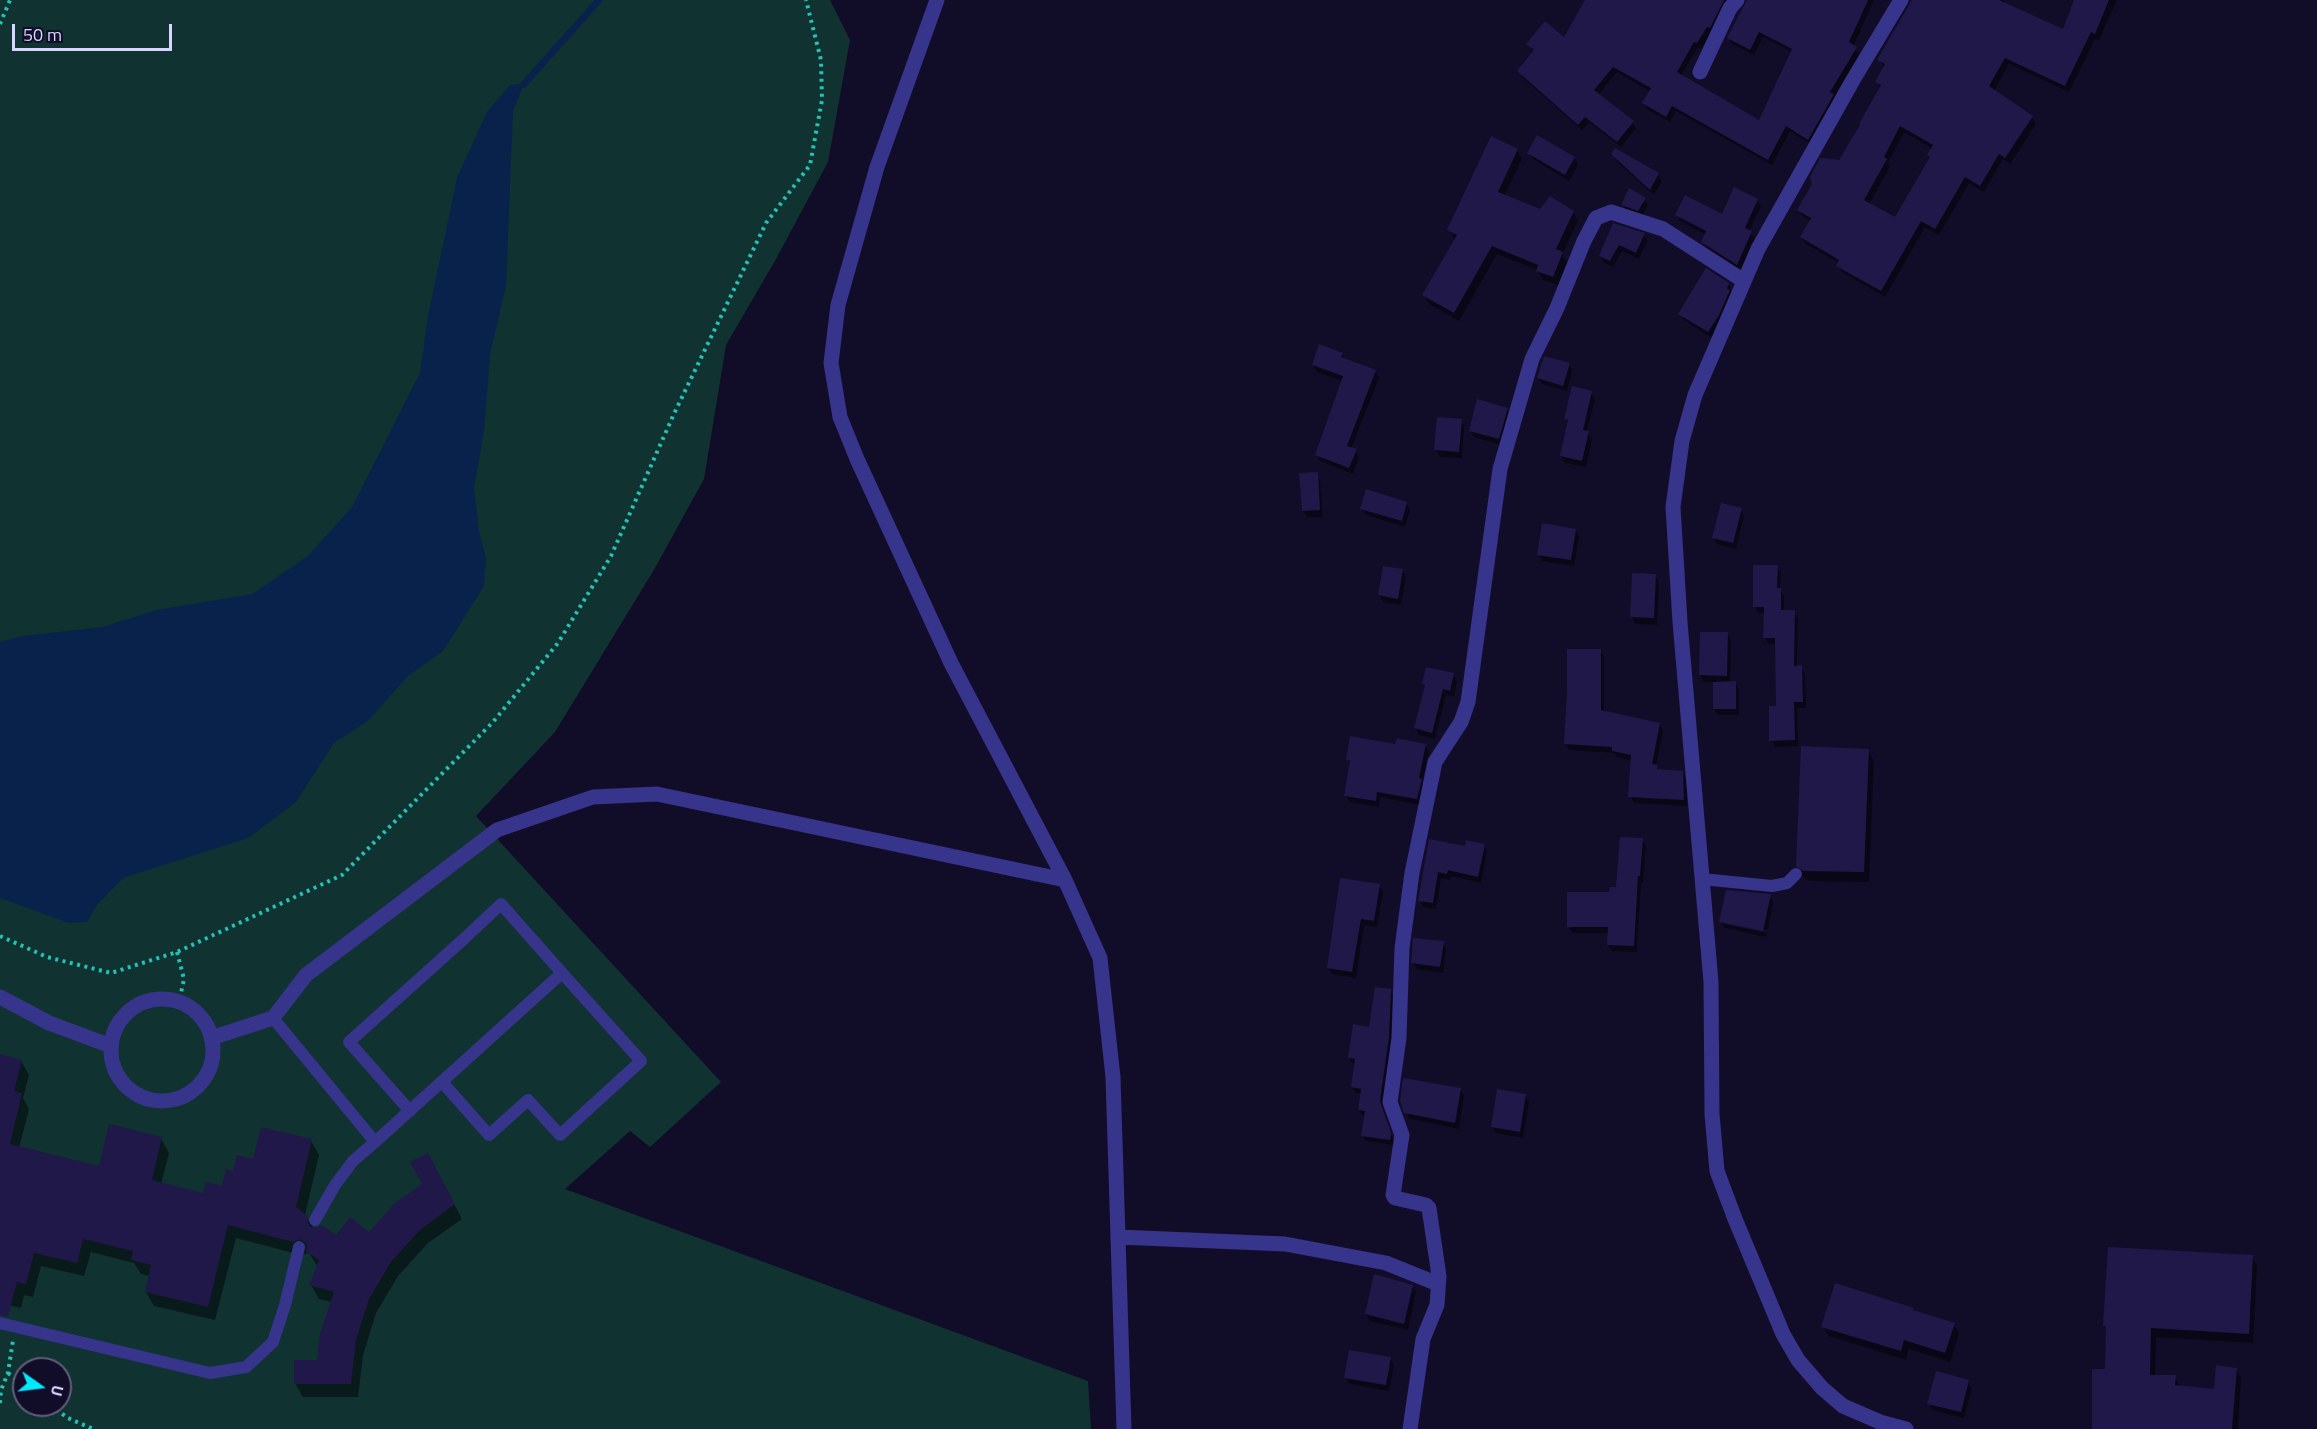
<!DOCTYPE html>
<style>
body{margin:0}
#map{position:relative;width:2317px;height:1429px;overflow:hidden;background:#110d28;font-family:"Titillium Web",sans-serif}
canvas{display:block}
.north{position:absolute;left:12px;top:1357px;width:60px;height:60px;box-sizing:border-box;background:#110d28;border:2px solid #615d7e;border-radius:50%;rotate:104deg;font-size:16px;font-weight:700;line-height:24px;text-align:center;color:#d8d4ff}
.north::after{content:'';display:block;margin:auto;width:21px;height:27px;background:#00e9ff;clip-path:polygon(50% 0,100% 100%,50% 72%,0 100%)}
.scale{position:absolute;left:12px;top:24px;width:160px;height:27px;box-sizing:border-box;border:3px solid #d8d4ff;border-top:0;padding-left:8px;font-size:18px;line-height:21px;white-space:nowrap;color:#d8d4ff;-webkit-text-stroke:4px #110d28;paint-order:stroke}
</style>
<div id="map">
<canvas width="2317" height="1429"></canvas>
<div class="north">U</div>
<div class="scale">50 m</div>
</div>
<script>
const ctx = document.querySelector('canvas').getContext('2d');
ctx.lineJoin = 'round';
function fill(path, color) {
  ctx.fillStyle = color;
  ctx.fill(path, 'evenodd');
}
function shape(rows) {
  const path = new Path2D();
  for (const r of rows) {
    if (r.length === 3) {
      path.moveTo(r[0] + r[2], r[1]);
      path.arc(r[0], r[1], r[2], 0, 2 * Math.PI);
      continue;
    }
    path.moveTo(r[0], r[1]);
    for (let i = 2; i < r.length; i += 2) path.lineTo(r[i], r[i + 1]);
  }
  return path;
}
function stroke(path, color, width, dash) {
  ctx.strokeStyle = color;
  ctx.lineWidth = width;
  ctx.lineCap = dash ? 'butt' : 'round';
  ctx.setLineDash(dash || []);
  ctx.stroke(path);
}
fill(shape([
 [0,0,830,0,850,40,828,162,776,259,726,345,704,479,655,568,555,732,476,816,721,1082,650,1147,630,1131,565,1189,1088,1381,1091,1429,0,1429],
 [24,1369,60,1369,60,1405,24,1405]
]), '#103230');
fill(shape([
 [524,84,513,111,506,286,490,354,484,431,474,488,479,532,486,558,484,586,443,651,407,677,368,721,334,743,296,802,248,838,123,878,97,905,87,922,69,923,0,898,0,642,22,636,103,627,156,610,252,594,308,556,352,507,420,373,428,316,457,178,487,112,510,85]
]), '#08224c');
fill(shape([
 [1587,0,1735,0,1701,49,1698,47,1681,76,1759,122,1792,52,1763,37,1754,55,1732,44,1729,38,1748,0,1874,0,1853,47,1859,55,1834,97,1836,102,1812,145,1790,131,1772,165,1676,111,1670,122,1648,110,1644,103,1651,92,1617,72,1598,95,1632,122,1636,128,1621,147,1589,122,1582,130,1523,78,1519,71,1534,52,1528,44,1565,39],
 [1914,0,2005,0,2005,4,2063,31,2076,0,2117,0,2099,40,2095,39,2069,92,2009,64,1994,91,2032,117,2036,124,2010,164,2003,159,1984,192,1969,183,1939,235,1925,227,1885,297,1842,272,1838,266,1839,263,1806,244,1802,237,1811,221,1803,217,1799,210,1840,162,1881,89,1877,82,1885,68,1879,60],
 [1904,132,1932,148,1928,155,1930,159,1896,219,1869,204,1890,167,1888,163],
 [1538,137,1574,158,1578,165,1569,181,1533,159,1529,153],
 [1517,150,1522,159,1504,196,1540,211,1573,212,1578,221,1562,254,1567,262,1558,285,1543,280,1538,270,1497,254,1459,321,1429,304,1424,295,1456,240,1449,230],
 [1613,154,1658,175,1662,181,1654,195,1616,161],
 [1644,199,1648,205,1642,216,1627,211,1623,205],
 [1757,200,1761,206,1749,232,1755,239,1741,270,1707,248,1703,242,1706,235,1680,221,1677,215,1723,216],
 [1614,225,1644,234,1647,241,1639,259,1622,251,1613,267,1604,262,1600,255],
 [1728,284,1732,291,1730,294,1732,298,1712,338,1684,320,1680,314],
 [1342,354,1346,360,1375,371,1379,378,1351,449,1355,450,1359,457,1353,474,1320,461,1316,454,1343,381,1317,372,1313,365],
 [1569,364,1572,371,1567,391,1542,384,1538,378],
 [1591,393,1595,399,1587,431,1592,439,1586,467,1565,463,1561,456,1568,423,1566,418],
 [1507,409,1510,415,1502,445,1474,437,1470,431],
 [1461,420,1464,427,1462,458,1440,457,1436,450],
 [1317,474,1320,480,1323,517,1307,517,1303,511],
 [1406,503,1410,510,1405,527,1366,515,1362,509],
 [1741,510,1744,516,1736,549,1717,544,1713,538],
 [1575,530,1579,536,1574,566,1542,561,1539,554],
 [1777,567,1781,573,1780,589,1784,596,1784,612,1794,612,1798,618,1797,667,1801,667,1805,673,1806,708,1797,708,1798,746,1775,747,1771,740,1777,707,1777,644,1769,644,1765,638,1766,613,1758,613,1755,607],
 [1403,571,1406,577,1401,605,1383,602,1379,595],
 [1655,576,1659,582,1657,625,1635,624,1632,617],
 [1701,633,1727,634,1731,640,1730,683,1735,683,1739,689,1739,715,1718,715,1714,709,1714,682,1704,682,1700,675],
 [1600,650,1604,657,1604,712,1659,724,1663,731,1656,766,1660,771,1682,773,1686,779,1687,806,1634,803,1630,796,1632,761,1617,757,1614,753,1569,750,1565,744],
 [1453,674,1457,681,1454,697,1446,695,1435,739,1419,735,1416,728,1426,688,1423,684],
 [1396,745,1425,746,1429,752,1422,783,1424,787,1421,805,1380,797,1379,807,1350,802,1346,796,1351,765,1348,760],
 [1868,751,1874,761,1869,882,1810,881,1803,876,1797,866],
 [1642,840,1646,846,1643,882,1641,882,1637,952,1612,951,1608,945,1609,933,1572,933,1569,927,1618,888],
 [1430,841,1466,848,1484,845,1487,852,1481,883,1451,876,1450,880,1441,878,1436,909,1423,907,1420,901],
 [1379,886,1383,892,1377,927,1364,925,1356,978,1332,974,1329,968],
 [1770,896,1773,902,1768,930,1724,921,1724,924,1767,933,1766,937,1725,928,1721,922],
 [1443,943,1446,949,1443,973,1417,969,1413,963],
 [1390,991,1393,996,1392,1044,1383,1108,1393,1140,1393,1145,1366,1141,1362,1135,1365,1116,1362,1115,1359,1110,1362,1094,1356,1093,1352,1087,1356,1064,1352,1063,1349,1058,1370,1028],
 [0,1056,21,1061,29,1075,23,1098,29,1109,19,1148,100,1168,161,1139,169,1153,161,1184,204,1195,223,1188,235,1173,254,1160,311,1141,319,1155,305,1215,314,1229,337,1237,369,1234,424,1185,435,1168,462,1219,428,1243,398,1276,376,1313,363,1355,358,1397,303,1397,295,1383,319,1362,332,1302,319,1299,311,1285,318,1267,309,1253,301,1255,236,1238,215,1320,154,1306,146,1292,150,1276,141,1274,134,1263,91,1252,84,1276,41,1266,33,1297,24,1295,21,1308,0,1303],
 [1460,1089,1464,1096,1459,1129,1410,1119,1406,1112],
 [1525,1095,1529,1102,1523,1138,1496,1133,1492,1127],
 [2252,1257,2257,1266,2253,1343,2156,1337,2155,1377,2175,1377,2180,1387,2215,1390,2236,1369,2241,1378,2238,1429,2093,1429,2106,1371,2108,1331,2105,1325],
 [1412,1286,1416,1292,1408,1330,1370,1321,1366,1314],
 [1913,1309,1915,1312,1954,1324,1959,1334,1950,1362,1909,1349,1906,1360,1829,1336,1823,1327],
 [1390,1358,1394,1365,1389,1391,1350,1384,1346,1377],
 [1968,1381,1972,1388,1964,1418,1933,1410,1929,1404]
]), '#0007');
stroke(shape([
 [524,84,599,0]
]), '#08224c', 7);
fill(shape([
 [1585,0,1724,0,1710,28,1707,27,1697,43,1694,42,1677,72,1759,120,1792,49,1759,32,1750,50,1727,38,1747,0,1868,0,1849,42,1857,47,1830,92,1834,94,1808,140,1786,126,1768,160,1672,106,1666,117,1642,103,1651,88,1613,67,1594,90,1634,121,1617,142,1585,117,1578,125,1517,71,1534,50,1526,44,1545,21,1564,37],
 [1912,0,1999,0,2063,29,2074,0,2109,0,2095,34,2091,32,2065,86,2005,58,1989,86,2033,116,2005,158,1999,154,1980,186,1965,177,1935,229,1921,221,1881,291,1836,266,1839,260,1800,237,1811,218,1797,210,1812,184,1810,177,1820,158,1839,160,1860,125,1859,124,1881,85,1875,82,1885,64,1877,60],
 [1900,126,1933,145,1927,155,1930,157,1895,217,1864,200,1887,159,1884,157],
 [1537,135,1575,157,1565,175,1527,153],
 [1491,136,1518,149,1498,192,1540,209,1550,196,1574,211,1556,249,1563,252,1553,277,1536,271,1538,265,1492,246,1454,313,1422,295,1457,235,1447,230],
 [1615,148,1659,173,1650,190,1611,154],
 [1734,187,1758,199,1745,228,1752,231,1737,265,1701,242,1706,231,1675,215,1685,195,1722,214],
 [1629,188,1646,198,1638,211,1621,205],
 [1613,223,1645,233,1636,253,1619,245,1610,261,1599,256],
 [1706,268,1729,283,1727,289,1730,290,1719,315,1708,332,1678,314],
 [1319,344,1343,353,1341,357,1376,370,1347,446,1357,449,1349,468,1315,455,1343,376,1312,365],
 [1544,356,1570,363,1563,386,1537,378],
 [1572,386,1592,391,1583,430,1589,431,1582,461,1560,456,1568,420,1564,419],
 [1477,399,1508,408,1499,439,1469,431],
 [1437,417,1462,419,1459,452,1434,450],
 [1318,472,1320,510,1302,511,1299,473],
 [1366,489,1407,502,1402,521,1360,509],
 [1721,503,1742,508,1733,543,1712,538],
 [1542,523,1576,529,1571,560,1537,555],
 [1753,565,1778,565,1777,588,1781,588,1781,610,1795,610,1794,666,1802,665,1803,702,1794,702,1795,740,1769,741,1769,706,1776,706,1775,638,1763,638,1764,607,1753,607],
 [1383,566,1403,569,1398,599,1378,595],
 [1632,573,1656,574,1654,618,1630,617],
 [1700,632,1728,632,1727,676,1699,675],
 [1567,649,1601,649,1601,710,1660,723,1652,764,1658,765,1657,769,1683,771,1684,800,1628,797,1631,755,1612,751,1612,747,1564,744,1567,691],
 [1426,667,1454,673,1450,691,1443,689,1432,733,1414,728,1425,685,1422,684],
 [1736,681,1736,709,1713,709,1713,682],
 [1350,736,1395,744,1397,738,1426,744,1419,778,1422,779,1417,799,1377,792,1376,801,1344,796,1350,761,1346,760],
 [1801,746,1869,749,1864,872,1803,871,1796,866],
 [1620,837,1643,838,1640,876,1638,876,1634,946,1607,945,1608,927,1567,927,1567,892,1609,892,1610,887,1616,887],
 [1429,839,1465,846,1466,840,1485,844,1478,877,1448,870,1447,874,1438,872,1433,903,1418,901],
 [1340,878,1380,884,1374,921,1361,919,1352,972,1327,968],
 [1726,890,1771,894,1763,931,1719,922],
 [1413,938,1444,941,1440,967,1411,963],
 [1375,987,1391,989,1389,1037,1380,1101,1391,1133,1390,1140,1361,1136,1365,1111,1358,1110,1361,1089,1351,1087,1355,1059,1348,1058,1353,1024,1369,1027],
 [0,1054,22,1060,14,1091,22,1093,10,1144,99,1166,109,1124,162,1137,152,1180,203,1193,206,1182,222,1186,226,1169,233,1171,237,1155,253,1159,261,1127,312,1139,296,1207,308,1216,307,1221,310,1227,316,1228,322,1225,336,1235,350,1217,369,1232,396,1202,422,1184,410,1162,428,1153,455,1204,420,1230,391,1262,369,1299,356,1340,351,1384,294,1384,294,1360,317,1360,320,1333,334,1292,309,1285,319,1260,306,1251,307,1244,300,1239,293,1242,228,1225,208,1307,145,1292,151,1265,131,1260,133,1251,83,1239,77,1263,34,1253,26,1284,17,1282,8,1316,0,1315],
 [1403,1078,1461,1088,1455,1123,1404,1113,1400,1101],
 [1497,1089,1526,1094,1520,1132,1491,1127],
 [2108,1247,2253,1255,2249,1334,2151,1328,2150,1375,2176,1375,2175,1385,2214,1389,2216,1365,2237,1368,2232,1429,2092,1429,2092,1369,2105,1369,2106,1326,2103,1326],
 [1374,1274,1413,1285,1404,1324,1365,1314],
 [1835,1283,1914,1308,1913,1310,1955,1323,1945,1353,1904,1340,1901,1351,1821,1327],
 [1349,1350,1391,1357,1386,1385,1344,1378],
 [1936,1371,1969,1380,1961,1412,1927,1404]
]), '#21184a');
stroke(shape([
 [0,24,10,0],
 [0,936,47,957,111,973,177,952,342,875,493,722,558,643,611,556,673,416,766,223,810,165,822,100,821,60,806,0],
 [177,952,184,979,179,1002],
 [8,1373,24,1386],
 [0,1403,1,1390,8,1373,13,1340],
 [50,1405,68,1418,93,1429]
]), '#25c2b6', 4, [3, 4.5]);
stroke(shape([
 [1702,879,1772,886,1787,883,1796,874],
 [273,1018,375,1142,353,1161,335,1185,315,1220],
 [410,1111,349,1042,466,937,501,904,562,973],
 [375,1142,562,973,641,1061,560,1135,528,1100,489,1135,442,1082],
 [0,1323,210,1373,246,1367,273,1342,285,1305,299,1247]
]), '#36348b', 12);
stroke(shape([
 [937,0,877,167,838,305,831,363,840,417,857,459,951,663,1065,880],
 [1901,0,1853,80,1758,249,1695,395,1682,441,1673,507,1680,622,1711,982,1712,1114,1717,1171,1735,1219,1783,1334,1798,1360,1822,1388,1843,1406,1880,1422,1906,1429],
 [1700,72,1730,8,1737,0],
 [0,997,49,1023,111,1046],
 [162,1050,51],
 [211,1038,273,1018,306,975,497,830,593,797,657,794,1065,880,1100,958,1113,1077,1124,1429],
 [1118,1237,1285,1244,1386,1263,1438,1284],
 [1410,1429,1423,1339,1437,1305,1439,1276,1429,1208,1426,1205,1395,1198,1393,1195,1402,1135,1390,1102,1399,1038,1402,948,1412,873,1435,762,1461,722,1468,702,1500,469,1532,359,1557,308,1584,241,1596,218,1611,212,1663,229,1744,281]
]), '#36348b', 15);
</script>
